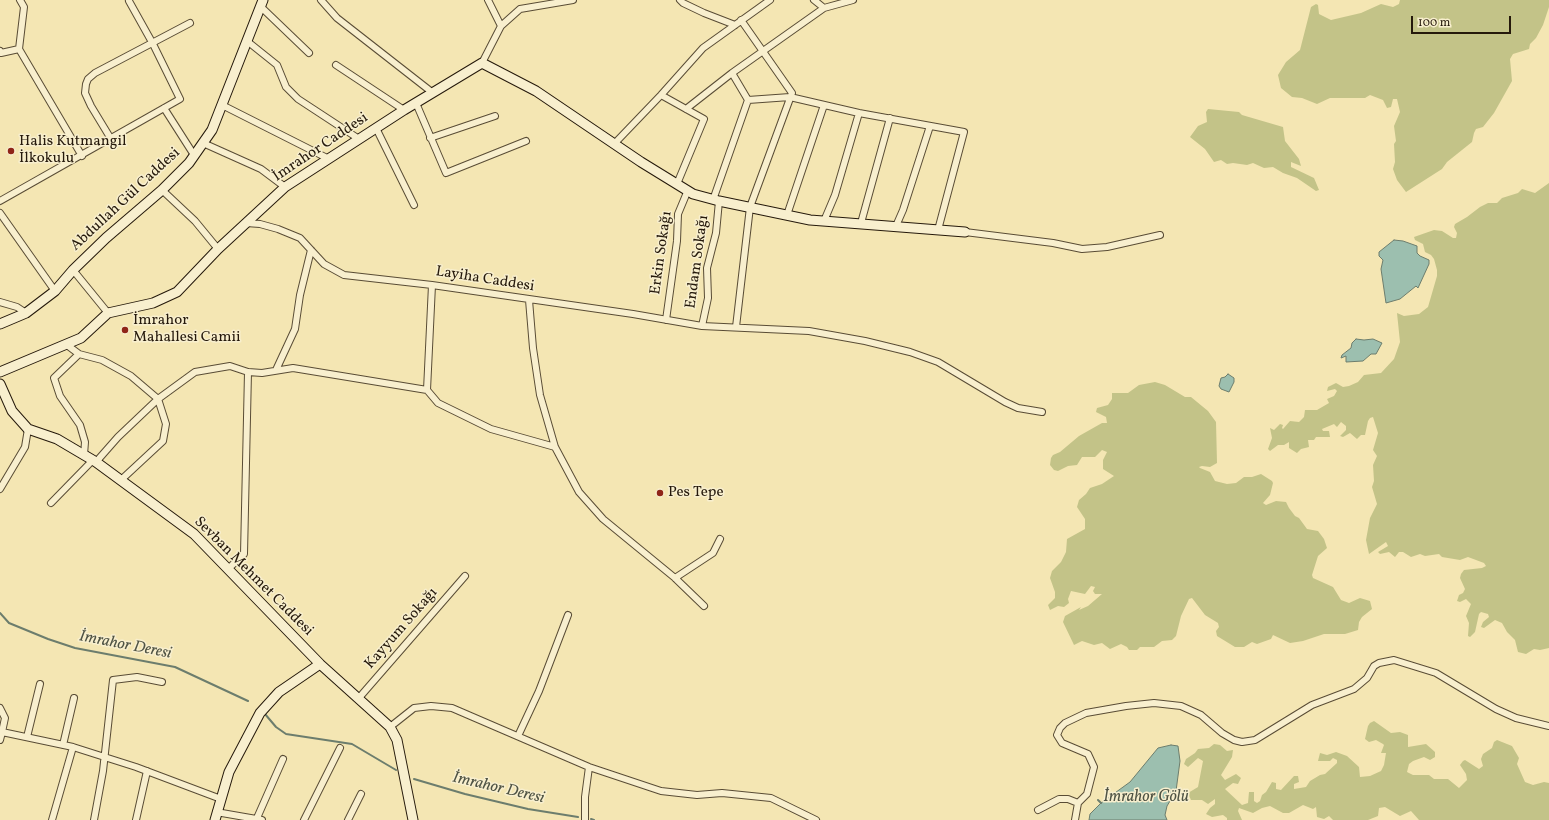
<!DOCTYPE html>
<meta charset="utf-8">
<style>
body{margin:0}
#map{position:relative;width:1549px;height:820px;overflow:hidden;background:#f4e6b3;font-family:Vollkorn,serif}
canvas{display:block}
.scale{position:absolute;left:1411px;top:16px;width:100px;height:18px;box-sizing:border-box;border:2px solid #25190b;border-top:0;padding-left:5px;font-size:12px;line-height:14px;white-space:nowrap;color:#25190b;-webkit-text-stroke:3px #f8efce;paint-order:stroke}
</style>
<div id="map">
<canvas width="1549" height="820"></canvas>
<div class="scale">100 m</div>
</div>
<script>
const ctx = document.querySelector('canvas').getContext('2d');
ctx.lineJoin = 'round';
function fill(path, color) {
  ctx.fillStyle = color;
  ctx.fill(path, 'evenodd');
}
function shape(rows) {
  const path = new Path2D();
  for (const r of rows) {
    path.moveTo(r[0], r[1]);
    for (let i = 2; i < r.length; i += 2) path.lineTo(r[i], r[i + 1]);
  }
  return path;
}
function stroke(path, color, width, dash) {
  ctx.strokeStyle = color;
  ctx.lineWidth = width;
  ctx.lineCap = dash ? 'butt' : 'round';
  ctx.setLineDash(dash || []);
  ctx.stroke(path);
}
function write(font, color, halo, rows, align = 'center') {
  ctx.font = font + ' Vollkorn,serif';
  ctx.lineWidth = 3;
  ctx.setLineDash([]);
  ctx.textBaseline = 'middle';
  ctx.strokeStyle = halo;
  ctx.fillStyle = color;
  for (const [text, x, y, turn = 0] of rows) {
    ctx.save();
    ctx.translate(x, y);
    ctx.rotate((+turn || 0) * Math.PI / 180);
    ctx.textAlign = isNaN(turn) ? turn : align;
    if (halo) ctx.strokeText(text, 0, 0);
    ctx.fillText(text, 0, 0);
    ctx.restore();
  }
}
fill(shape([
 [1400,0,1549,0,1549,7,1543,25,1536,38,1530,44,1529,49,1513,54,1510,59,1512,81,1494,113,1483,127,1476,129,1474,133,1472,142,1447,162,1442,169,1406,192,1397,180,1393,169,1395,162,1394,144,1396,141,1394,126,1400,112,1397,99,1393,99,1391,107,1387,108,1383,100,1370,95,1365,98,1330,98,1317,104,1302,98,1292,97,1281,88,1278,75,1286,62,1300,50,1311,7,1316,4,1318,5,1319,14,1331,20,1361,13,1381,4,1393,7,1399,4],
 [1208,109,1239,112,1242,115,1283,127,1285,141,1299,159,1301,166,1291,162,1291,167,1314,178,1319,190,1316,191,1297,178,1283,173,1273,167,1264,168,1253,163,1247,165,1233,163,1227,164,1221,160,1214,162,1205,149,1190,137,1198,126,1207,122,1206,112],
 [1549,183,1549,648,1540,650,1534,649,1526,654,1518,652,1515,640,1507,632,1502,623,1495,620,1484,628,1481,627,1483,622,1489,617,1488,614,1481,612,1479,614,1475,632,1470,637,1468,636,1469,623,1466,616,1471,604,1466,599,1460,602,1457,601,1459,595,1463,593,1465,589,1460,578,1461,574,1464,570,1482,568,1486,566,1484,563,1468,557,1460,560,1442,557,1439,554,1425,556,1420,554,1411,557,1403,552,1399,552,1395,557,1389,552,1380,554,1378,552,1388,546,1386,542,1369,554,1366,540,1370,518,1377,504,1372,487,1374,481,1373,465,1377,456,1373,450,1378,433,1373,417,1370,418,1368,421,1365,435,1361,435,1357,439,1350,433,1343,437,1340,436,1346,430,1346,426,1341,422,1337,427,1334,424,1322,429,1323,431,1329,431,1330,437,1316,437,1314,440,1308,440,1309,447,1301,449,1297,453,1289,448,1289,442,1284,445,1278,445,1270,451,1268,449,1272,438,1270,428,1274,430,1280,424,1283,425,1282,428,1283,429,1290,421,1299,422,1304,417,1305,410,1317,410,1329,403,1327,399,1334,396,1337,391,1335,389,1327,391,1328,387,1336,383,1343,387,1349,386,1358,382,1364,375,1381,373,1394,359,1400,342,1397,313,1404,316,1419,314,1428,307,1437,276,1437,270,1434,259,1431,255,1425,252,1423,244,1415,240,1414,237,1434,230,1442,231,1453,238,1456,238,1457,233,1454,227,1455,224,1467,217,1480,207,1488,203,1497,203,1502,198,1518,193,1522,189,1535,193],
 [1155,382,1165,385,1185,397,1191,397,1208,411,1216,422,1217,463,1210,467,1202,466,1199,467,1200,468,1210,472,1215,481,1227,484,1236,483,1244,477,1252,477,1261,474,1272,481,1273,483,1270,495,1263,503,1266,505,1276,501,1286,502,1289,508,1295,516,1299,518,1307,529,1318,531,1324,539,1327,548,1318,556,1312,575,1313,578,1333,587,1341,600,1349,603,1360,598,1370,601,1372,609,1362,617,1359,622,1358,630,1345,634,1324,634,1303,641,1290,643,1273,635,1271,639,1257,644,1252,642,1244,647,1235,647,1217,636,1216,631,1219,627,1218,623,1205,615,1192,598,1189,599,1181,616,1176,636,1172,640,1162,641,1154,647,1140,647,1137,650,1129,650,1127,647,1121,644,1110,649,1102,643,1094,645,1082,641,1074,645,1063,622,1065,616,1081,607,1079,610,1088,606,1102,594,1095,594,1093,591,1095,587,1091,586,1085,594,1071,591,1068,599,1069,603,1064,607,1058,606,1050,610,1048,605,1055,598,1055,592,1050,578,1052,571,1061,562,1066,552,1067,539,1085,529,1085,519,1077,507,1079,500,1086,494,1090,488,1102,484,1114,476,1103,469,1103,460,1107,452,1102,450,1095,457,1082,457,1077,465,1068,466,1058,471,1054,470,1050,465,1051,458,1053,455,1060,452,1079,436,1102,423,1107,423,1106,417,1096,412,1097,408,1108,405,1112,399,1112,393,1128,393,1139,385],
 [1374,721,1391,733,1400,732,1408,735,1408,747,1426,744,1435,752,1435,757,1430,760,1424,757,1413,761,1409,764,1407,772,1413,775,1429,775,1434,779,1448,779,1459,788,1467,780,1466,774,1460,765,1463,761,1465,760,1479,769,1483,766,1481,759,1483,754,1492,748,1494,742,1497,740,1512,746,1519,758,1517,764,1525,782,1533,785,1544,782,1549,783,1549,820,1419,820,1411,811,1400,816,1385,807,1379,808,1378,816,1368,820,1333,820,1329,816,1324,819,1317,817,1316,807,1313,809,1303,805,1289,813,1283,813,1270,806,1262,808,1253,813,1239,808,1238,811,1242,820,1227,820,1227,818,1223,815,1212,817,1206,814,1210,808,1215,804,1215,799,1208,804,1202,800,1191,800,1188,793,1198,787,1203,761,1198,758,1188,767,1184,764,1186,759,1195,753,1198,749,1209,748,1214,744,1220,745,1227,751,1233,750,1232,757,1221,775,1225,780,1236,774,1241,778,1238,784,1233,783,1225,789,1242,805,1248,803,1249,792,1254,792,1254,801,1257,803,1260,801,1262,795,1266,792,1272,782,1276,783,1276,789,1281,790,1294,776,1298,776,1299,782,1294,784,1294,789,1306,787,1310,781,1320,775,1325,774,1337,763,1337,760,1333,758,1330,761,1318,761,1320,753,1327,755,1336,752,1347,756,1359,767,1360,777,1370,776,1381,771,1384,765,1386,753,1381,753,1384,745,1383,744,1376,740,1369,742,1365,739,1368,726,1370,723]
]), '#c3c388');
const water = shape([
 [1394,240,1403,241,1417,246,1417,253,1420,256,1429,260,1429,264,1418,288,1416,286,1400,299,1386,303,1381,269,1383,260,1379,256,1379,252,1394,240],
 [1356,339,1364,340,1373,339,1382,343,1376,354,1371,354,1363,361,1346,362,1346,356,1341,358,1342,355,1351,348,1352,343,1356,339],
 [1228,374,1234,378,1234,382,1229,392,1221,389,1219,386,1221,378,1225,377,1228,374],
 [1171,745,1178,746,1180,761,1176,791,1167,806,1165,815,1167,820,1089,820,1090,814,1101,803,1130,782,1158,748,1171,745]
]);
fill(water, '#9cbfaf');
stroke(water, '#6c7d6d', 1);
stroke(shape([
 [0,613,9,623,48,639,75,648,175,667,248,701],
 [265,714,276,727,286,734,352,744,396,770],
 [414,779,465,794,528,809,578,817],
 [1098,800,1101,803],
 [591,819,594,820]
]), '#6c7d6d', 2);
const street = shape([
 [20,0,24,7,19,49,82,156],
 [321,0,337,18,433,93],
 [488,0,501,26],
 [680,0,683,3,704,13,735,25],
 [814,0,824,8],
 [260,6,309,53],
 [247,41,277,65,286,87,298,99,359,139],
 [0,51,1,53,19,49],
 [482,63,501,26,520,9,573,0],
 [336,65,404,110],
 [661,95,704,119,677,184],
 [748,100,790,97,859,113,964,132,938,230],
 [416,103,446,173,526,141],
 [222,105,329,159],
 [164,108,194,155],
 [686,109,732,73,824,8,853,0],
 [376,128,414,205],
 [430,138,495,116],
 [111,139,91,106,85,93,86,84,88,79,95,73,190,23],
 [203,143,261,169,285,187],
 [615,143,661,95,703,48,770,0],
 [162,190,195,221,218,249],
 [713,200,748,100,732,73],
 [0,201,180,99,153,44,129,1],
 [0,213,55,291],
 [787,215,824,105],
 [824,221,835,195,859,113],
 [246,223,260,224,278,229,300,238,324,264,344,275,432,285,633,314,702,326,809,331,865,341,910,352,938,362,1005,402,1018,408,1042,412],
 [861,223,890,118],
 [896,226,903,210,930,126],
 [965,232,1053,243,1082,249,1107,247,1160,235],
 [73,270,108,313],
 [529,300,533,348,540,395,555,447,579,492,603,519,675,578,704,606],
 [0,302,17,307,26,313],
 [666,320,677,241,678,214,688,190],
 [702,326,708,298,707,268,716,233,719,201],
 [736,327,750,207,792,93,741,20],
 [67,345,79,354,102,360,131,376,158,399,166,424,163,441,121,480],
 [79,354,54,378,60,396,80,425,85,442,84,455],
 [276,370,295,329,300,295,311,250],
 [427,390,432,285],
 [96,462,118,437,158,399,195,372,230,366,248,372,262,373,293,368,427,390,438,403,491,429,555,447],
 [0,489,25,447,28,429],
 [51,503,92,461],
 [228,569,244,554,248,372],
 [675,578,713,553,720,539],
 [358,699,465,576],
 [0,708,5,718,2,732],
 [390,727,414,708,431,706,452,708,589,767,661,791,697,795,722,793,771,798,816,820],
 [518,736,539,691,568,615],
 [27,737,40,684],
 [0,740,2,732,73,747,136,767,221,799],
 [63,745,74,698],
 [1038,810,1059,799,1068,799,1078,803],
 [216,812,262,820],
 [257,818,283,759],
 [52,820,73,747],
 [94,820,103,771,113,680,137,677,162,682],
 [136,820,147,771],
 [304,820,340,748],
 [348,820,361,794],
 [585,820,585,797,589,767],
 [1075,820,1078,803,1087,794,1094,767,1088,754,1062,743,1057,735,1060,728,1065,723,1086,713,1126,706,1154,703,1181,706,1201,715,1222,733,1234,740,1242,742,1255,740,1312,705,1354,689,1367,678,1374,666,1379,663,1394,660,1436,673,1496,709,1516,718,1549,726]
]);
const secondary = shape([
 [0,324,26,313,55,291,73,270,106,238,162,190,189,163,212,130,263,0],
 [0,372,81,338,108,313,153,303,177,292,218,249,285,187,404,110,482,63,536,91,641,162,693,194,719,201,810,220,965,232],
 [0,384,12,411,28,429,57,439,96,462,194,534,320,664,390,727,397,740,413,820],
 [215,820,229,772,260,713,279,692,320,664]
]);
stroke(street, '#594c35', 8);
stroke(secondary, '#25190b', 11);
stroke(street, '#f8efce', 6);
stroke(secondary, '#f8efce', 9);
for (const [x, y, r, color] of [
 [11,151,4,"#8f2418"],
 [125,330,4,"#8f2418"],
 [660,493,4,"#8f2418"]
]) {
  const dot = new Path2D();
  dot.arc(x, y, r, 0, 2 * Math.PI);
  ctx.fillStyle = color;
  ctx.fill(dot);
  stroke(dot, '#f8efce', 1.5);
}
write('15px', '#25190b', '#f8efce', [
 ["Halis Kutmangil",19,142],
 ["İlkokulu",19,159],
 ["İmrahor",133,321],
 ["Mahallesi Camii",133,338],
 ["Pes Tepe",668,493]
], 'left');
write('15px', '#25190b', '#f8efce', [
 ["İmrahor Caddesi",321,148,-34],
 ["Abdullah Gül Caddesi",126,200,-43],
 ["Erkin Sokağı",662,253,-82],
 ["Endam Sokağı",698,262,-82],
 ["Layiha Caddesi",485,280,9],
 ["Sevban Mehmet Caddesi",253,577,45],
 ["Kayyum Sokağı",402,629,-49]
]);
write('italic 16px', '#4f5344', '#f8efce', [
 ["İmrahor Deresi",125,646,11],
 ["İmrahor Deresi",498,789,13],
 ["İmrahor Gölü",1146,798]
]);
</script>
